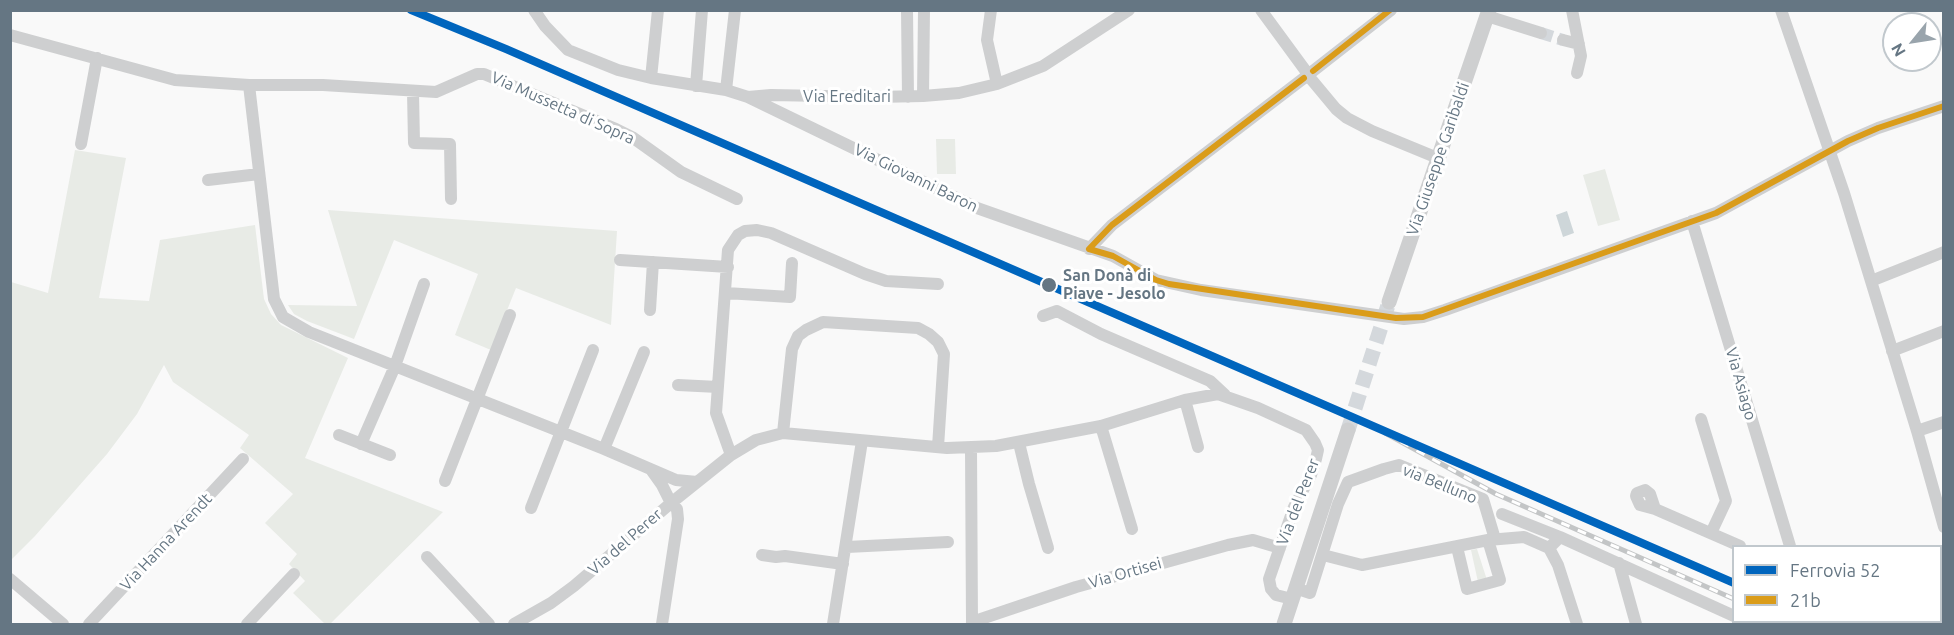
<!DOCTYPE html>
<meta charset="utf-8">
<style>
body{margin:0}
#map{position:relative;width:1954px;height:635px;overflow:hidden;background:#f9f9f9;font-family:Ubuntu,sans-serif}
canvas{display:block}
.frame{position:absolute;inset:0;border:12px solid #657683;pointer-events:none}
.legend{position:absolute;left:1732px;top:545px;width:210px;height:78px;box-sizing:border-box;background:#fff;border:2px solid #c1c8cd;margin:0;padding:8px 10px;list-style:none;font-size:18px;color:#657683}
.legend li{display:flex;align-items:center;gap:12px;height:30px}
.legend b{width:30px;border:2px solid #c1c8cd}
.north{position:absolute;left:1882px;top:12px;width:60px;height:60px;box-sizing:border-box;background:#fff;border:2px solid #c1c8cd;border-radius:50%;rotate:240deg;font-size:16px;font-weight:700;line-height:24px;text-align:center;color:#657683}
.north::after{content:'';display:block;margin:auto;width:21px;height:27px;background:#99a4ac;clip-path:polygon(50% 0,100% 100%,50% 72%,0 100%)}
</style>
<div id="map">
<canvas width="1954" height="635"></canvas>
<div class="frame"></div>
<ul class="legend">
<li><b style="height:8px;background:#0065bd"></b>Ferrovia 52</li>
<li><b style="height:8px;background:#da9c1a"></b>21b</li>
</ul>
<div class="north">N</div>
</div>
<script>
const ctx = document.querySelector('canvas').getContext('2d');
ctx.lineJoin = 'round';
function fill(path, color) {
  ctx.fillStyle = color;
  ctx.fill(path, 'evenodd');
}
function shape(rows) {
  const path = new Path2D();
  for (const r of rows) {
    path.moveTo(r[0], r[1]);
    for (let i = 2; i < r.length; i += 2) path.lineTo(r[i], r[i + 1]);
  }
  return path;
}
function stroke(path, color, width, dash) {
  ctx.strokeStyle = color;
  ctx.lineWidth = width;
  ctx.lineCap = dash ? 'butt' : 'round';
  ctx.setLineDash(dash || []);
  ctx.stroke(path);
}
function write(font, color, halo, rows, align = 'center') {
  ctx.font = font + ' Ubuntu,sans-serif';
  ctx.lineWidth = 6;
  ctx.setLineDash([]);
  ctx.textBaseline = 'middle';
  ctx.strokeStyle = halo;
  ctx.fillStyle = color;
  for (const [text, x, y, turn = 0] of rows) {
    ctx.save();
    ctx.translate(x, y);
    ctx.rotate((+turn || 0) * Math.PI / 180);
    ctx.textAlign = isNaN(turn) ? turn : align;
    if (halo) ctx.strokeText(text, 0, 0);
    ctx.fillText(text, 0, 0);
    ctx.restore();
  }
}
fill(shape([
 [936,139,955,139,956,174,937,174],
 [75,150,126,158,99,298,149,301,160,240,255,225,264,299,271,314,281,325,348,358,305,458,443,512,330,624,325,624,293,593,305,581,289,564,297,554,265,523,293,494,240,448,249,435,173,382,164,365,137,414,107,454,35,536,11,560,11,282,48,293],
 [1605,169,1620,220,1598,226,1583,175],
 [328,210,617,231,611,325,516,288,491,350,455,335,478,274,394,240,354,339,307,321,294,314,288,305,357,306],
 [1477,549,1487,580,1478,582,1471,550]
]), '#e8ebe6');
fill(shape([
 [1567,211,1574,233,1563,237,1556,215]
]), '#ced6d9');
stroke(shape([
 [1541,33,1563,40]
]), '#d4d8dc', 12, [12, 6]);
stroke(shape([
 [1348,430,1389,302]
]), '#d4d8dc', 15, [15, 8]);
stroke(shape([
 [534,10,545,26,568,50,618,70,651,78,726,90,748,97,771,95,876,97,923,96,959,93,997,84,1043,66,1129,10],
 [907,10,908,97],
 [991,10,987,40,997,84],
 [1261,10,1305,70],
 [1572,10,1581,56,1577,73],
 [1781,10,1844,193,1917,431,1944,527],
 [1487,16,1541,33],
 [10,35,175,80,249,85,323,85,436,92,477,74,484,74,616,129,632,137,681,172,737,199],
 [1563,40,1579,44],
 [1313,71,1391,10],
 [651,78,658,10],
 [1311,79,1336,109,1347,118,1372,131,1440,159],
 [249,85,274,299,283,317,309,332,604,449,676,480,697,482],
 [696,86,702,10],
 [726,90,735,10],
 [413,92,414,143,450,144,451,199],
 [923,96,924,10],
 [748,97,977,208,1113,256,1156,280,1201,290,1404,319,1423,317,1445,310,1716,213,1848,141,1878,128,1944,106],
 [81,144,97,58],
 [208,180,259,174],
 [1692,221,1790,546],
 [1089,249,1112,225,1304,78],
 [620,260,728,267],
 [1871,281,1944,252],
 [726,293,790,297,792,263],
 [650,310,653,262],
 [1043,316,1057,311,1101,334,1210,381,1225,395],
 [1892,351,1944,331],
 [678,385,718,387],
 [1185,400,1198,447],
 [1701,419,1726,501,1711,533],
 [1101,426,1132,529],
 [1917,431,1944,422],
 [783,433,792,349,798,336,806,330,823,322,918,328,929,334,938,342,944,354,938,447],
 [339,435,390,455],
 [1019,443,1029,484,1048,548],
 [361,444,395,366,424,284],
 [971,448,972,624],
 [604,449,644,352],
 [731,455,716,413,728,250,738,235,745,231,757,230,771,233,865,274,886,281,938,284],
 [652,471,662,485,671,503,677,509,678,519,662,624],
 [445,481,510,315],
 [531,508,593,350],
 [1655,509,1650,494,1645,490,1637,493,1636,496,1640,505,1655,509,1740,546],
 [1502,514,1560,537],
 [847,547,948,542],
 [1457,547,1467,589,1500,580,1488,540],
 [1549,548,1560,537,1734,616],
 [762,555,776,557,785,556,843,564],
 [1323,555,1362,565,1488,540,1524,537,1549,548,1558,565,1577,624],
 [427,557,489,624],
 [1619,563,1636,624],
 [10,579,63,624],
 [1940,584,1944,584],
 [1295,588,1310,593,1338,504,1348,482,1384,469,1399,465,1483,499,1495,539],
 [972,622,1076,587,1228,545,1253,540,1280,548],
 [89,624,243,459],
 [247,624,294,574],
 [514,624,551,603,574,586,671,503,731,455,756,440,783,433,947,448,996,446,1101,426,1185,400,1218,394,1258,408,1306,430,1315,443,1318,450,1316,459,1311,475,1294,507,1269,579,1271,589,1276,595,1292,599],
 [833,624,862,441],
 [1741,624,1742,622]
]), '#cecfd0', 12);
stroke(shape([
 [1389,302,1489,10],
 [1284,624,1348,430]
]), '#cecfd0', 15);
const rail = shape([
 [1385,433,1496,494,1734,599],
 [1784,622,1791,624]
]);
stroke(rail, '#c3c5c6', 5);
stroke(rail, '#fff', 3, [9]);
stroke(shape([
 [1313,71,1390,10],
 [1304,78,1112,225,1089,249,1113,256,1156,280,1169,284,1396,318,1423,317,1716,213,1848,141,1878,128,1944,106]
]), '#da9c1a', 6);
stroke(shape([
 [411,10,506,49,1734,583]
]), '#0065bd', 8);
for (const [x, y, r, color] of [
 [1049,285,8,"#657683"]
]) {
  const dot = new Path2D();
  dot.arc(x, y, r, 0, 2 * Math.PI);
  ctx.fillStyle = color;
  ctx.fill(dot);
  stroke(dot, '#fff', 2);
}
write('16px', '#657683', '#fff', [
 ["Via Ereditari",847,97],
 ["Via Mussetta di Sopra",563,108,24],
 ["Via Giuseppe Garibaldi",1438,159,-71],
 ["Via Giovanni Baron",916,178,26],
 ["Via Asiago",1741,384,74],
 ["via Belluno",1440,484,22],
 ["Via del Perer",1298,502,-69],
 ["Via Hanna Arendt",166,542,-47],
 ["Via del Perer",625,542,-41],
 ["Via Ortisei",1125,573,-16]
]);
write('bold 16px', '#657683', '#fff', [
 ["San Donà di",1063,276],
 ["Piave - Jesolo",1063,294]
], 'left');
</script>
